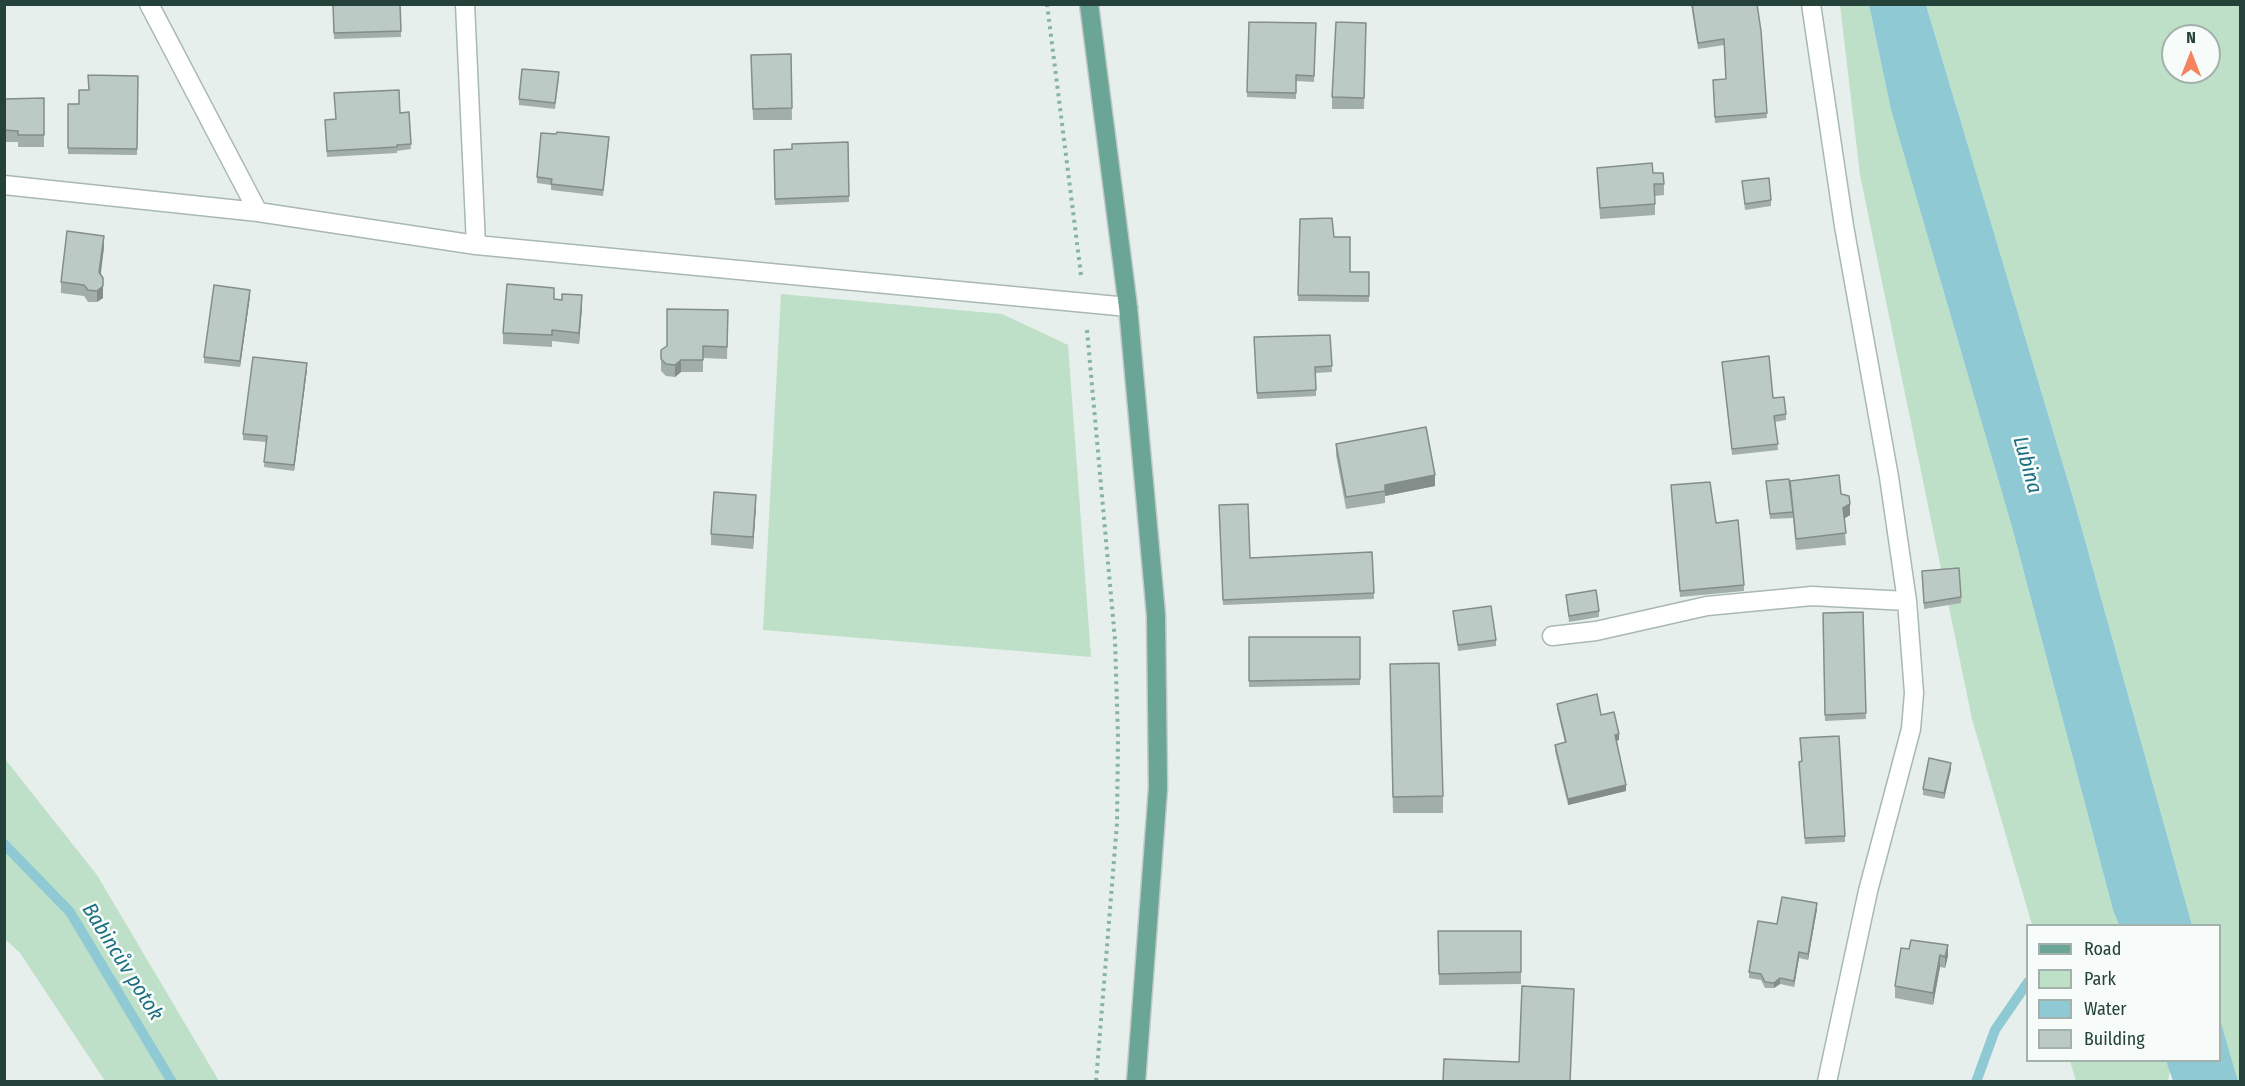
<!DOCTYPE html>
<meta charset="utf-8">
<style>
body{margin:0}
#map{position:relative;width:2245px;height:1086px;overflow:hidden;background:#e6efeb;font-family:"Fira Sans Condensed",sans-serif}
canvas{display:block}
.frame{position:absolute;inset:0;border:6px solid #24423a;pointer-events:none}
.legend{position:absolute;left:2026px;top:924px;width:195px;height:138px;box-sizing:border-box;background:#f7fbf9;border:2px solid #a3b1ad;margin:0;padding:8px 10px;list-style:none;font-size:18px;color:#24423a}
.legend li{display:flex;align-items:center;gap:12px;height:30px}
.legend b{width:30px;border:2px solid #a3b1ad}
.north{position:absolute;left:2161px;top:24px;width:60px;height:60px;box-sizing:border-box;background:#f7fbf9;border:2px solid #a3b1ad;border-radius:50%;rotate:0deg;font-size:16px;font-weight:700;line-height:24px;text-align:center;color:#24423a}
.north::after{content:'';display:block;margin:auto;width:21px;height:27px;background:#f4845f;clip-path:polygon(50% 0,100% 100%,50% 72%,0 100%)}
</style>
<div id="map">
<canvas width="2245" height="1086"></canvas>
<div class="frame"></div>
<ul class="legend">
<li><b style="height:8px;background:#6aa596"></b>Road</li>
<li><b style="height:16px;background:#bfe0c8"></b>Park</li>
<li><b style="height:16px;background:#8ec9d4"></b>Water</li>
<li><b style="height:16px;background:#bbcac4"></b>Building</li>
</ul>
<div class="north">N</div>
</div>
<script>
const ctx = document.querySelector('canvas').getContext('2d');
ctx.lineJoin = 'round';
function fill(path, color) {
  ctx.fillStyle = color;
  ctx.fill(path, 'evenodd');
}
function shape(rows) {
  const path = new Path2D();
  for (const r of rows) {
    path.moveTo(r[0], r[1]);
    for (let i = 2; i < r.length; i += 2) path.lineTo(r[i], r[i + 1]);
  }
  return path;
}
function stroke(path, color, width, dash) {
  ctx.strokeStyle = color;
  ctx.lineWidth = width;
  ctx.lineCap = dash ? 'butt' : 'round';
  ctx.setLineDash(dash || []);
  ctx.stroke(path);
}
function write(font, color, halo, rows, align = 'center') {
  ctx.font = font + ' "Fira Sans Condensed",sans-serif';
  ctx.lineWidth = 5;
  ctx.setLineDash([]);
  ctx.textBaseline = 'middle';
  ctx.strokeStyle = halo;
  ctx.fillStyle = color;
  for (const [text, x, y, turn = 0] of rows) {
    ctx.save();
    ctx.translate(x, y);
    ctx.rotate((+turn || 0) * Math.PI / 180);
    ctx.textAlign = isNaN(turn) ? turn : align;
    if (halo) ctx.strokeText(text, 0, 0);
    ctx.fillText(text, 0, 0);
    ctx.restore();
  }
}
fill(shape([
 [1840,5,1869,5,1891,110,2012,527,2113,910,2119,925,2032,925,1972,719,1860,175],
 [1926,5,2240,5,2240,1081,2238,1081,2220,1019,2220,926,2192,925,2076,508],
 [2173,36,2209,36,2209,72,2173,72],
 [781,294,1002,314,1068,345,1091,657,763,630],
 [5,759,97,875,219,1081,105,1081,20,953,5,939],
 [2070,1061,2166,1061,2170,1071,2168,1081,2076,1081]
]), '#bfe0c8');
fill(shape([
 [1869,5,1926,5,2076,508,2192,925,2119,925,2113,910,2012,527,1891,110],
 [2220,1019,2238,1081,2173,1081,2166,1061,2220,1060]
]), '#8ec9d4');
stroke(shape([
 [4,844,70,912,172,1082],
 [1976,1082,1995,1030,2028,982]
]), '#8ec9d4', 10);
const minor = shape([
 [149,4,258,212],
 [465,4,476,245],
 [1811,4,1844,226,1889,477,1907,601,1914,693,1911,729,1868,891,1827,1082],
 [4,185,258,212,476,245,1128,307],
 [1552,636,1596,631,1707,606,1812,596,1907,601]
]);
const major = shape([
 [1089,4,1128,307,1156,615,1158,788,1136,1082]
]);
stroke(minor, '#a8b8b2', 21);
stroke(major, '#c2cac8', 21);
stroke(shape([
 [1047,4,1081,275],
 [1087,330,1115,640,1118,738,1117,823,1096,1082]
]), '#86b3a5', 4, [3, 4.5]);
stroke(minor, '#fff', 18);
stroke(major, '#6aa596', 18);
fill(shape([
 [333,4,401,31,401,37,334,39],
 [1691,4,1757,4,1767,118,1715,123,1713,86,1726,79,1724,45,1698,49],
 [1249,22,1316,23,1314,82,1296,81,1296,99,1247,97],
 [1366,23,1364,109,1332,109,1332,97],
 [791,54,792,120,753,120,751,55],
 [138,76,137,155,68,154,68,104,79,104,88,90],
 [559,78,555,109,519,105,519,99],
 [44,98,44,147,18,147,18,142,4,142,4,99],
 [409,112,411,149,397,151,397,153,327,157,325,126,400,113],
 [848,142,849,202,775,205,774,150,792,149],
 [609,143,603,196,551,190,551,185,537,183,537,177],
 [1597,168,1653,173,1664,184,1664,195,1655,196,1655,215,1600,219],
 [1742,181,1771,200,1771,206,1745,210],
 [1300,219,1350,272,1369,272,1369,302,1298,301],
 [104,247,101,274,103,289,103,298,97,302,88,302,84,296,61,293,61,282],
 [250,296,240,367,204,363,204,357],
 [554,300,582,307,579,344,552,341,552,347,503,344,503,333],
 [728,310,727,359,703,358,703,372,681,372,675,377,666,376,661,371,661,350],
 [1330,335,1332,372,1316,373,1316,396,1257,399,1254,337],
 [1722,362,1773,398,1786,414,1786,420,1775,422,1778,450,1732,455],
 [307,369,294,471,264,467,266,442,243,440,243,434],
 [1336,444,1435,486,1385,496,1385,503,1346,509,1336,455],
 [1766,481,1790,486,1841,494,1850,515,1844,519,1846,545,1796,550,1793,518,1770,519],
 [1671,485,1716,523,1744,585,1744,591,1680,597],
 [1219,505,1250,558,1372,552,1374,599,1223,605],
 [756,506,753,549,711,545,711,534],
 [1922,577,1961,597,1961,603,1924,609],
 [1566,595,1599,611,1599,617,1569,622],
 [1453,611,1496,640,1496,646,1458,651],
 [1863,612,1866,719,1825,721,1823,613],
 [1249,637,1360,637,1360,685,1249,687],
 [1390,664,1443,796,1443,813,1393,813],
 [1557,704,1601,715,1619,740,1616,741,1626,791,1568,805,1555,751,1555,745,1565,743,1557,709],
 [1799,762,1845,836,1845,842,1805,844],
 [1951,769,1944,799,1923,795,1923,789],
 [1817,909,1808,960,1799,958,1794,987,1780,984,1774,988,1765,988,1761,980,1749,978,1749,972,1777,924],
 [1438,931,1521,931,1521,984,1439,985],
 [1901,948,1948,956,1945,968,1940,967,1933,1005,1895,998,1895,986]
]), '#a1aea9');
fill(shape([
 [104,236,104,247,99,284,99,272],
 [103,278,103,298,97,302,97,291],
 [250,290,250,296,240,367,240,361],
 [582,295,582,307,579,344,579,333],
 [681,360,681,372,675,377,675,365],
 [307,363,307,369,294,471,294,465],
 [1435,475,1435,486,1385,496,1385,485],
 [756,495,756,506,753,549,753,537],
 [1850,504,1850,515,1843,519,1843,508],
 [1619,734,1619,740,1615,741,1615,735],
 [1951,763,1951,769,1944,799,1944,793],
 [1626,785,1626,791,1568,805,1568,799],
 [1817,903,1817,909,1808,960,1808,954],
 [1948,945,1948,956,1945,968,1945,957],
 [1799,952,1799,958,1794,987,1794,981],
 [1940,955,1940,967,1933,1005,1933,993],
 [1780,978,1780,984,1774,988,1774,983]
]), '#838d89');
const building = shape([
 [333,4,400,4,401,31,334,33,333,4],
 [1692,4,1757,4,1761,31,1767,113,1715,117,1713,80,1726,79,1724,39,1698,43,1692,4],
 [1249,22,1316,23,1314,76,1296,75,1296,93,1247,92,1249,22],
 [1336,22,1366,23,1364,98,1332,97,1336,22],
 [791,54,792,108,753,109,751,55,791,54],
 [522,69,559,72,555,103,519,99,522,69],
 [88,75,138,76,137,149,68,148,68,104,79,104,79,90,89,90,88,75],
 [399,90,400,113,409,112,411,144,397,145,397,147,327,151,325,120,336,119,334,93,399,90],
 [44,98,44,135,18,135,18,131,4,130,4,99,44,98],
 [557,132,609,137,603,190,551,184,552,179,537,177,541,133,556,134,557,132],
 [848,142,849,196,775,199,774,150,792,149,792,144,848,142],
 [1652,163,1653,173,1663,173,1664,184,1654,184,1655,204,1600,208,1597,168,1652,163],
 [1769,178,1771,200,1745,204,1742,181,1769,178],
 [1332,218,1334,237,1350,237,1350,272,1369,272,1369,296,1298,295,1300,219,1332,218],
 [67,231,104,236,99,272,103,278,103,286,97,291,88,290,84,285,61,282,67,231],
 [507,284,554,288,554,299,562,300,562,294,582,295,579,333,552,330,552,335,503,333,507,284],
 [214,285,250,290,240,361,204,357,214,285],
 [667,309,728,310,727,347,703,346,703,360,681,360,675,365,666,364,661,359,661,350,667,346,667,309],
 [1330,335,1332,366,1315,367,1316,390,1257,393,1254,337,1330,335],
 [1769,356,1773,398,1784,397,1786,414,1774,416,1778,444,1732,449,1722,362,1769,356],
 [253,357,307,363,294,465,264,462,267,436,243,434,253,357],
 [1426,427,1435,475,1385,485,1385,491,1346,497,1336,444,1426,427],
 [1839,475,1841,494,1849,496,1850,504,1843,508,1846,533,1796,539,1790,481,1839,475],
 [1789,479,1793,512,1770,514,1766,481,1789,479],
 [1710,482,1716,523,1738,520,1744,585,1680,591,1671,485,1710,482],
 [714,492,756,495,753,537,711,534,714,492],
 [1248,504,1250,558,1372,552,1374,593,1223,600,1219,505,1248,504],
 [1959,568,1961,597,1924,603,1922,571,1959,568],
 [1596,590,1599,611,1569,616,1566,595,1596,590],
 [1491,606,1496,640,1458,645,1453,611,1491,606],
 [1863,612,1866,713,1825,715,1823,613,1863,612],
 [1249,637,1360,637,1360,679,1249,681,1249,637],
 [1439,663,1443,796,1393,797,1390,664,1439,663],
 [1597,694,1601,715,1614,712,1619,734,1615,735,1626,785,1568,799,1555,745,1566,742,1557,704,1597,694],
 [1839,736,1845,836,1805,838,1799,762,1802,761,1800,738,1839,736],
 [1929,758,1951,763,1944,793,1923,789,1929,758],
 [1782,897,1817,903,1808,954,1799,952,1794,981,1780,978,1774,983,1765,982,1761,974,1749,972,1758,921,1777,924,1782,897],
 [1438,931,1521,931,1521,972,1439,974,1438,931],
 [1911,940,1948,945,1945,957,1940,955,1933,993,1895,986,1901,948,1909,949,1911,940],
 [1522,986,1574,989,1570,1082,1443,1082,1444,1059,1519,1062,1522,986]
]);
fill(building, '#bbcac4');
stroke(building, '#838d89', 1.5);
write('italic 21px', '#1c6f80', '#f7fbf9', [
 ["Lubina",2027,465,74],
 ["Babincův potok",122,962,58]
]);
</script>
